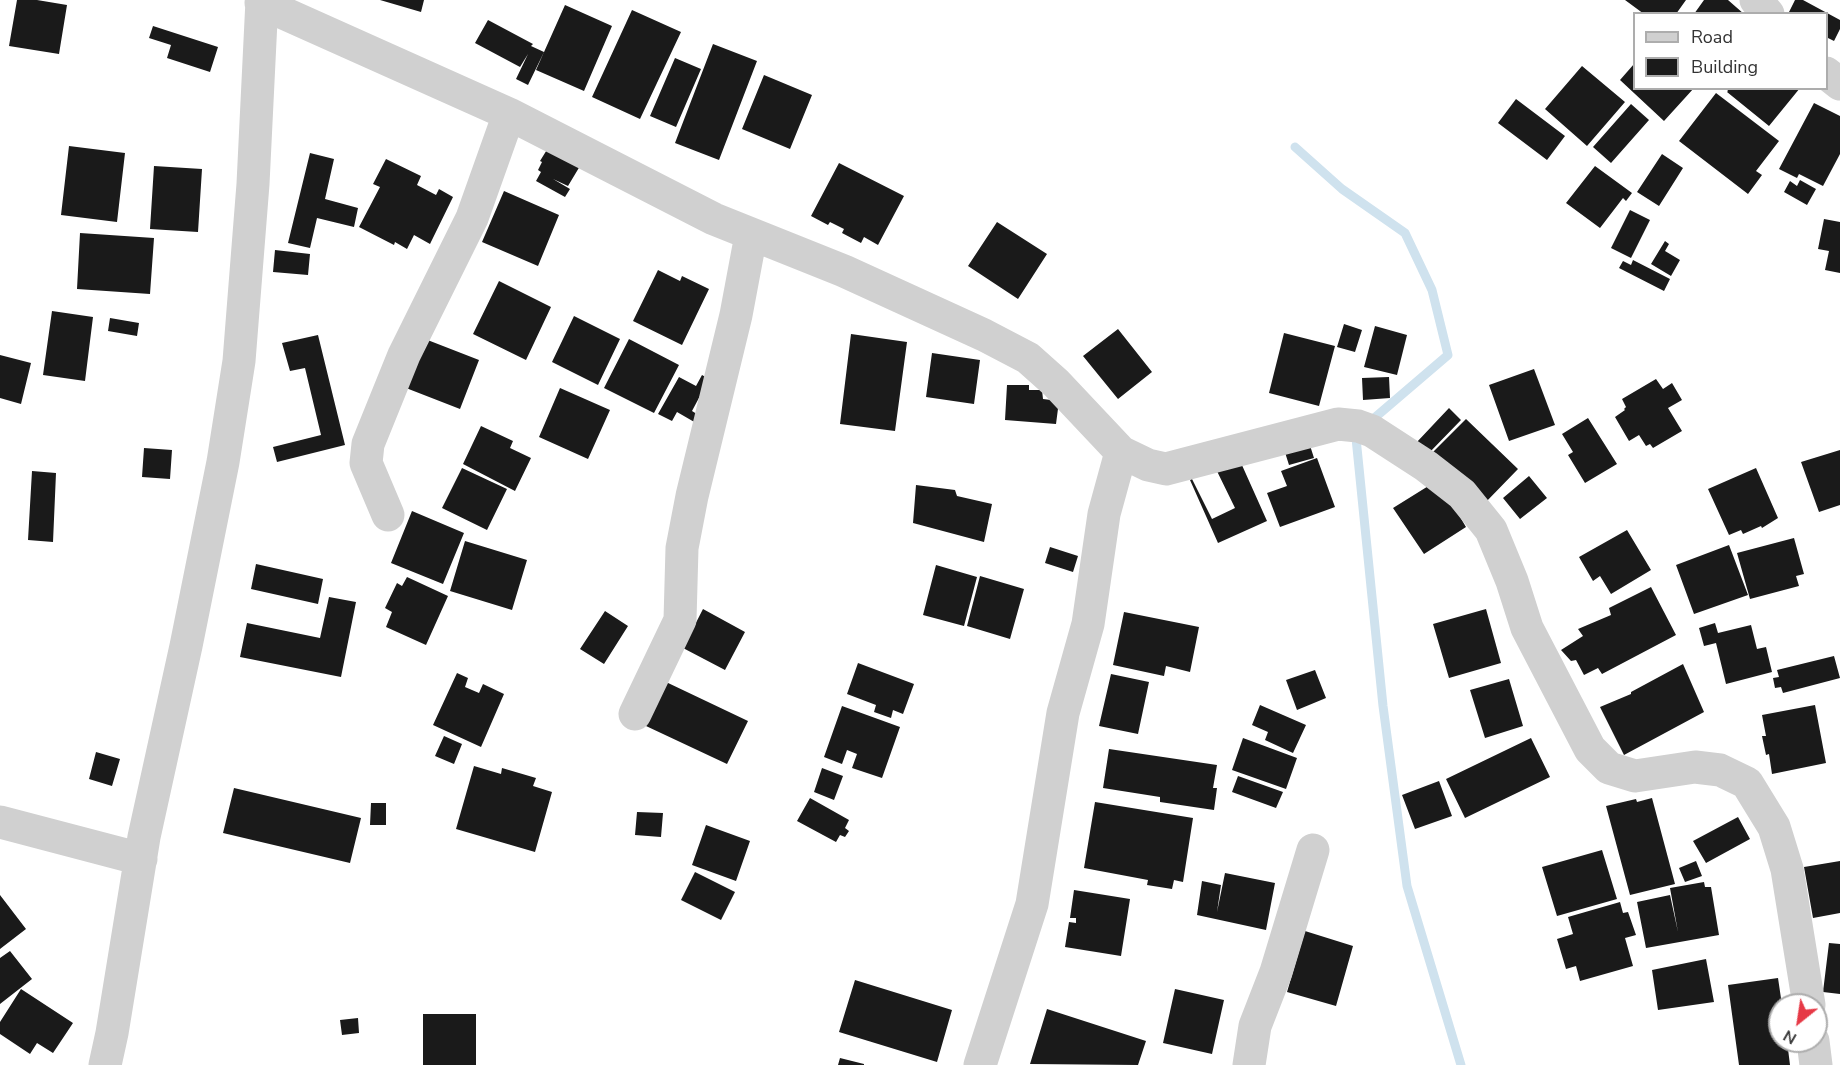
<!DOCTYPE html>
<style>
body{margin:0}
#map{position:relative;width:1840px;height:1065px;overflow:hidden;background:#fff;font-family:"Nunito Sans",sans-serif}
canvas{display:block}
.legend{position:absolute;left:1633px;top:12px;width:195px;height:78px;box-sizing:border-box;background:#fff;border:2px solid #adadad;margin:0;padding:8px 10px;list-style:none;font-size:18px;color:#333}
.legend li{display:flex;align-items:center;gap:12px;height:30px}
.legend b{width:30px;border:2px solid #adadad}
.north{position:absolute;left:1768px;top:993px;width:60px;height:60px;box-sizing:border-box;background:#fff;border:2px solid #adadad;border-radius:50%;rotate:210deg;font-size:16px;font-weight:700;line-height:24px;text-align:center;color:#333}
.north::after{content:'';display:block;margin:auto;width:21px;height:27px;background:#e63946;clip-path:polygon(50% 0,100% 100%,50% 72%,0 100%)}
</style>
<div id="map">
<canvas width="1840" height="1065"></canvas>
<ul class="legend">
<li><b style="height:8px;background:#d0d0d0"></b>Road</li>
<li><b style="height:16px;background:#1a1a1a"></b>Building</li>
</ul>
<div class="north">N</div>
</div>
<script>
const ctx = document.querySelector('canvas').getContext('2d');
ctx.lineJoin = 'round';
function shape(rows) {
  const path = new Path2D();
  for (const r of rows) {
    path.moveTo(r[0], r[1]);
    for (let i = 2; i < r.length; i += 2) path.lineTo(r[i], r[i + 1]);
  }
  return path;
}
function stroke(path, color, width, dash) {
  ctx.strokeStyle = color;
  ctx.lineWidth = width;
  ctx.lineCap = dash ? 'butt' : 'round';
  ctx.setLineDash(dash || []);
  ctx.stroke(path);
}
function fill(path, color) {
  ctx.fillStyle = color;
  ctx.fill(path, 'evenodd');
}
stroke(shape([
 [1295,147,1342,189,1405,233,1432,290,1448,355,1372,420],
 [1356,438,1383,706,1407,886,1461,1065]
]), '#cfe2ee', 9);
fill(shape([
 [17,0,37,0,67,5,59,54,9,46],
 [380,0,424,0,421,12],
 [1625,0,1686,0,1676,14,1644,14],
 [1704,0,1728,0,1744,14,1694,14],
 [1795,0,1803,0,1840,20,1840,29,1834,41,1826,37,1826,14,1788,14],
 [565,5,612,26,584,91,536,70],
 [632,10,681,32,640,119,592,97],
 [488,20,533,44,531,46,544,52,528,85,516,79,528,54,520,67,475,43],
 [153,26,218,47,210,72,167,58,171,45,149,38],
 [713,44,757,61,719,160,675,143],
 [675,58,701,69,676,127,650,116],
 [1634,64,1634,88,1694,88,1664,121,1620,80],
 [1582,66,1625,102,1587,146,1545,109],
 [764,75,812,95,790,149,742,129],
 [1726,88,1800,88,1769,126,1727,92,1728,91],
 [1716,93,1779,141,1756,171,1762,175,1748,194,1679,141],
 [1516,99,1565,136,1547,160,1498,123],
 [1814,103,1840,116,1840,154,1823,186,1799,174,1797,178,1779,169],
 [1631,104,1649,120,1611,163,1593,147],
 [69,146,125,153,117,222,61,215],
 [548,148,580,166,568,186,553,179,570,189,565,197,536,181,541,172,538,170,542,162,540,161],
 [310,153,334,159,325,199,358,208,354,227,317,218,310,248,288,243],
 [1662,154,1683,168,1659,206,1637,192],
 [386,159,421,176,417,185,436,195,439,189,453,197,430,244,414,235,407,249,395,242,394,245,359,227,380,187,373,184],
 [839,163,904,196,878,245,864,237,861,243,842,233,844,229,830,222,828,225,811,216],
 [154,166,202,169,198,232,150,229],
 [1595,166,1632,193,1626,201,1623,198,1600,228,1566,203],
 [1800,180,1816,189,1807,205,1784,192,1790,181,1797,186],
 [504,191,559,215,538,266,482,242],
 [1630,210,1650,220,1631,258,1611,248],
 [1824,219,1840,222,1840,273,1825,270,1829,251,1818,249],
 [997,222,1047,254,1018,299,968,266],
 [80,233,154,238,150,294,77,289],
 [1665,241,1669,244,1665,251,1680,260,1671,276,1651,264],
 [275,250,310,254,308,275,273,272],
 [1633,260,1670,279,1664,291,1619,268,1623,261,1631,265],
 [658,270,680,281,682,276,709,289,682,345,633,321],
 [499,281,551,307,526,360,473,334],
 [52,311,93,317,85,381,43,375],
 [574,316,620,339,598,385,552,362],
 [110,318,139,323,137,336,108,331],
 [1344,324,1362,330,1355,352,1337,347],
 [1375,326,1407,335,1397,375,1364,367],
 [1118,329,1152,372,1118,399,1083,356],
 [1284,333,1335,346,1319,406,1269,393],
 [851,334,907,342,895,431,840,424],
 [318,335,345,445,277,462,273,447,321,435,305,368,290,371,282,343],
 [425,339,479,360,460,409,406,388],
 [629,339,679,365,654,413,604,388],
 [932,353,980,360,974,404,926,397],
 [0,355,31,363,21,404,0,398],
 [1534,369,1555,425,1509,441,1489,385],
 [702,375,709,379,692,411,700,416,696,423,677,412,672,421,658,414,679,377,696,386],
 [1389,377,1390,398,1363,400,1362,378],
 [1656,379,1663,389,1672,383,1682,400,1668,408,1682,431,1653,448,1650,444,1646,446,1639,435,1629,441,1615,417,1625,410,1624,409,1626,407,1622,399],
 [1007,385,1029,385,1029,390,1042,390,1043,399,1059,401,1056,424,1005,420],
 [560,388,610,410,588,459,539,437],
 [1449,408,1461,420,1428,454,1416,443],
 [1588,418,1617,464,1585,483,1568,455,1573,452,1562,434],
 [1466,419,1518,469,1484,504,1432,453],
 [481,426,513,441,510,448,531,458,515,491,463,464],
 [1307,436,1314,458,1289,465,1282,443],
 [144,448,172,450,170,479,142,477],
 [1840,450,1840,505,1819,512,1801,462],
 [1237,454,1267,521,1218,543,1190,480,1192,479,1212,519,1235,508,1214,465],
 [1317,458,1335,507,1280,527,1267,493,1287,486,1281,471],
 [462,468,507,489,487,530,442,508],
 [1756,468,1778,518,1762,528,1761,526,1743,534,1741,530,1729,535,1708,489],
 [32,471,56,473,53,542,28,540],
 [1529,476,1547,498,1520,519,1503,498],
 [1438,480,1466,527,1424,554,1393,508],
 [916,485,955,490,957,496,992,504,984,542,913,523],
 [412,511,464,533,443,584,391,563],
 [1627,530,1651,570,1611,594,1600,576,1593,581,1579,557],
 [1794,538,1804,574,1796,576,1799,586,1750,599,1737,553],
 [465,541,527,560,512,610,450,591],
 [1729,545,1748,595,1694,614,1676,565],
 [1050,547,1078,556,1073,572,1045,563],
 [256,564,323,579,318,604,251,589],
 [936,565,977,577,964,626,923,615],
 [980,576,1024,589,1010,639,967,626],
 [407,577,448,596,426,645,386,627,392,612,385,608,397,583,402,586],
 [1651,587,1676,635,1602,674,1598,668,1584,675,1576,660,1571,661,1561,650,1583,636,1578,629,1611,615,1609,608],
 [329,597,356,602,341,677,240,657,247,623,320,638],
 [703,609,745,632,725,670,683,648],
 [1486,609,1501,663,1449,678,1433,624],
 [605,611,628,626,604,664,580,649],
 [1124,612,1199,627,1190,672,1166,666,1164,676,1113,665],
 [1715,623,1718,633,1751,625,1757,649,1766,647,1772,672,1726,684,1716,643,1704,646,1699,628],
 [1834,656,1840,678,1783,693,1781,687,1775,688,1773,678,1779,677,1777,670],
 [858,663,914,684,903,714,893,710,891,718,874,712,876,705,847,694],
 [1683,664,1704,712,1624,755,1600,707,1631,694,1631,692],
 [1315,670,1326,698,1297,710,1286,680],
 [457,673,468,678,465,687,479,693,483,684,504,694,481,747,433,725],
 [1111,674,1149,682,1138,734,1099,726],
 [1509,679,1523,726,1485,738,1470,690],
 [666,682,748,721,727,764,646,726],
 [1260,705,1306,725,1293,753,1265,740,1268,732,1252,725],
 [1815,705,1826,763,1772,774,1769,754,1766,755,1762,736,1766,736,1762,715],
 [842,706,900,727,882,778,852,768,857,754,847,750,842,764,824,757],
 [444,736,462,744,454,764,435,756],
 [1243,738,1297,758,1286,789,1232,770],
 [1531,738,1550,777,1465,818,1446,779],
 [1109,749,1217,765,1213,788,1217,788,1214,810,1160,802,1160,797,1103,788],
 [96,752,120,759,112,786,89,779],
 [474,766,501,774,502,768,536,778,533,786,552,792,535,852,456,829],
 [822,768,843,776,834,800,814,792],
 [1238,776,1283,792,1276,808,1232,792],
 [1439,781,1452,816,1415,829,1402,795],
 [234,788,361,818,350,863,223,833],
 [810,798,849,820,845,828,849,831,845,837,840,835,836,842,797,821],
 [1652,798,1675,884,1630,895,1606,806,1636,799,1637,802],
 [1095,802,1193,818,1183,882,1174,880,1172,889,1147,885,1148,880,1084,868],
 [371,803,386,803,386,825,370,825],
 [637,812,663,813,661,837,635,835],
 [1738,817,1750,839,1706,863,1693,841],
 [706,825,750,841,736,881,692,865],
 [1602,850,1617,899,1557,916,1542,867],
 [1696,861,1702,876,1685,882,1679,868],
 [1840,861,1840,913,1813,918,1804,867],
 [695,872,735,892,721,920,681,900],
 [1225,873,1275,883,1266,930,1197,915,1202,881,1221,885,1217,912],
 [1704,882,1705,887,1711,887,1719,935,1646,948,1637,902,1670,895,1678,932,1670,888],
 [1074,890,1130,899,1121,956,1065,947,1069,922,1076,923,1076,918,1070,918],
 [0,895,26,929,0,949],
 [1620,902,1623,913,1628,912,1636,935,1625,938,1633,966,1580,981,1576,966,1566,969,1557,939,1573,934,1568,917],
 [1305,931,1353,946,1336,1006,1287,992],
 [1829,943,1840,944,1840,994,1823,992],
 [10,951,32,979,0,1004,0,958],
 [1706,959,1714,1002,1658,1010,1652,970],
 [1778,978,1782,1005,1780,1005,1780,1041,1787,1041,1790,1065,1739,1065,1728,985],
 [855,980,952,1010,937,1062,839,1032],
 [21,989,73,1023,53,1053,37,1043,30,1054,0,1034,0,1022],
 [1175,989,1224,1000,1212,1054,1163,1043],
 [1047,1009,1146,1041,1138,1065,1030,1064],
 [423,1014,476,1014,476,1065,423,1065],
 [358,1018,359,1033,342,1035,340,1020],
 [840,1058,864,1064,864,1065,838,1065]
]), '#1a1a1a');
stroke(shape([
 [1756,0,1768,14],
 [261,3,509,114,714,219,844,271,984,335,1028,358,1056,383,1121,452,1148,465,1166,469,1338,424,1358,426,1372,431,1426,466,1462,494,1491,530,1512,581,1527,628,1590,749,1609,768,1635,776,1695,767,1720,770,1747,783,1774,827,1787,869,1809,1005],
 [1826,73,1840,84],
 [388,515,366,463,368,444,404,355,472,218,509,114],
 [635,714,680,620,682,548,692,496,736,315,751,235],
 [0,822,141,859],
 [1813,1041,1816,1065],
 [105,1065,112,1033,144,837,186,646,223,462,239,361,253,184,262,0],
 [980,1065,1032,904,1063,713,1088,624,1104,514,1121,452],
 [1249,1065,1255,1026,1276,972,1313,850]
]), '#d0d0d0', 33);
</script>
